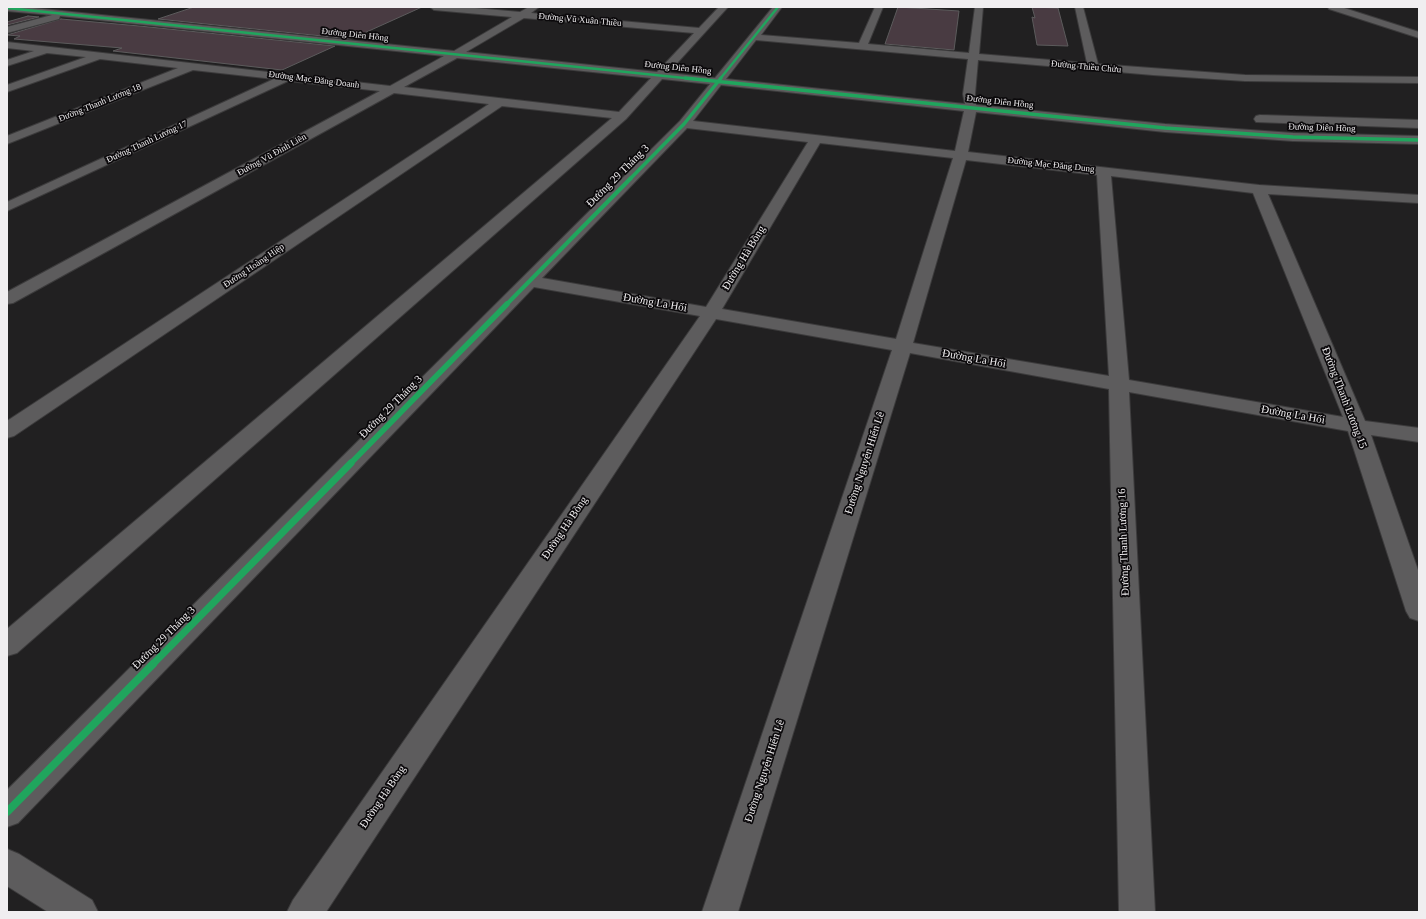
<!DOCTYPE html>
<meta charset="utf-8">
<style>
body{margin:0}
#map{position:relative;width:1426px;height:919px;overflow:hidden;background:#212021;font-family:Georgia,serif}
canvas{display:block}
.frame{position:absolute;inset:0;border:8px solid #f0eef0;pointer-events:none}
</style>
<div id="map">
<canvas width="1426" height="919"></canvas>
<div class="frame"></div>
</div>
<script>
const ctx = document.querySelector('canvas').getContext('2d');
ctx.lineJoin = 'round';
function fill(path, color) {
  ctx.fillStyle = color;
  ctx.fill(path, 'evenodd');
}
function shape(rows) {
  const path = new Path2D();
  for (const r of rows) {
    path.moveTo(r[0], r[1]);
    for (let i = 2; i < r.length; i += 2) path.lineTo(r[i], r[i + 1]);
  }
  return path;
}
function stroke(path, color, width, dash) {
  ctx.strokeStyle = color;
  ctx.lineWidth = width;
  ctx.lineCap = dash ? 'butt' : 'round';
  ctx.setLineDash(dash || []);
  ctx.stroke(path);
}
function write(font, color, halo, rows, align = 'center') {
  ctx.font = font + ' Georgia,serif';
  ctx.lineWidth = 3.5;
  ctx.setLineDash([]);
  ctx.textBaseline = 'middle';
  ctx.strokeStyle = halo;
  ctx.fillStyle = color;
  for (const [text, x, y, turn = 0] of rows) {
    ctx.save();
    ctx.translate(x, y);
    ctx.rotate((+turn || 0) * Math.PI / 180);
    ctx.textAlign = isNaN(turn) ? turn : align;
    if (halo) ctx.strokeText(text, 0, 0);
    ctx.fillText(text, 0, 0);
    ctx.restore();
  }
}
const building = shape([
 [194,7,422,7,351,39,158,19,194,7],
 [898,7,959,11,954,50,885,44,898,7],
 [1032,7,1058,8,1068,46,1037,45,1032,17,1035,18,1032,7],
 [28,16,39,17,7,25,7,22,28,16],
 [61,19,139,26,335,46,282,70,113,51,122,48,14,39,20,36,7,35,61,19]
]);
fill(building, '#493b42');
stroke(building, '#5c5b5c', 1);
const minor = shape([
 [7,7,23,7,454,51,512,17,434,10,430,7,464,7,520,12,529,7,539,7,531,13,699,28,719,7,728,7,668,73,715,78,773,7,782,7,761,35,859,43,875,7,883,7,868,44,969,53,975,7,983,7,979,54,1087,63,1075,7,1083,7,1098,64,1245,75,1419,77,1419,83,1245,81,1153,75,978,60,975,94,976,105,1165,124,1293,133,1419,136,1419,144,1293,141,1165,132,976,112,968,152,1259,185,1419,195,1419,203,1268,194,1365,421,1419,428,1419,442,1371,435,1419,573,1419,621,1410,618,1406,611,1348,431,1129,392,1155,912,1119,912,1109,389,910,353,738,912,702,912,892,350,716,319,326,912,287,912,293,900,700,316,534,287,18,823,7,827,7,790,680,121,710,84,662,79,626,119,17,653,7,656,7,629,612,118,502,106,14,436,7,438,7,421,489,104,394,93,13,303,7,304,7,292,380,91,288,81,7,211,7,202,274,79,193,70,7,144,7,136,178,68,100,59,7,92,7,85,86,57,47,53,7,66,7,60,34,51,7,48,7,42,390,86,444,56,60,16,59,19,7,33,7,27,52,15,7,11,7,7],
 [524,18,694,33,657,72,466,52,524,18],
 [756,40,968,59,963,94,965,104,726,79,756,40],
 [457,58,651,78,619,112,404,87,457,58],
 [721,85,964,111,955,151,693,121,721,85],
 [687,128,808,142,706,307,542,278,687,128],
 [820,143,953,158,896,339,722,309,820,143],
 [966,160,1097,175,1109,376,913,343,966,160],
 [1111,176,1253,193,1343,417,1129,380,1111,176],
 [1328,7,1341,7,1419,32,1419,38,1329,9,1328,7],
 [1260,115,1419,120,1419,128,1256,122,1254,119,1256,116,1260,115],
 [7,849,19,854,92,900,98,912,48,912,7,886,7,849]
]);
stroke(minor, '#3c3b3c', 2);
fill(minor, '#5d5c5d');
stroke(shape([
 [7,8,694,79],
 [720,79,778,7]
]), '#20a55d', 2.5);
stroke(shape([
 [685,78,1165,128,1293,137,1419,140],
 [630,179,684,124,721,78]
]), '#20a55d', 3.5);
stroke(shape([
 [506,305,631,178]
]), '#20a55d', 4);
stroke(shape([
 [350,464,507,304]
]), '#20a55d', 5.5);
stroke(shape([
 [152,665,351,463]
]), '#20a55d', 7);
stroke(shape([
 [7,812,153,664]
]), '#20a55d', 8);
write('9px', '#f0eef0', '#0b090b', [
 ["Đường Vũ Xuân Thiều",580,20,5],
 ["Đường Diên Hồng",355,35,6],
 ["Đường Thiều Chửu",1086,67,5],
 ["Đường Diên Hồng",678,68,6],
 ["Đường Mạc Đăng Doanh",314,80,7],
 ["Đường Diên Hồng",1000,102,6],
 ["Đường Thanh Lương 18",100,103,-22],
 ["Đường Diên Hồng",1322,128,2],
 ["Đường Thanh Lương 17",147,142,-25],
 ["Đường Vũ Đình Liên",272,155,-29],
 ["Đường Mạc Đăng Dung",1051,165,6],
 ["Đường Hoàng Hiệp",254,266,-34]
]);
write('11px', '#f0eef0', '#0b090b', [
 ["Đường 29 Tháng 3",618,176,-45],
 ["Đường Hà Bồng",744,258,-59],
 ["Đường La Hối",655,303,10],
 ["Đường La Hối",974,359,10],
 ["Đường Thanh Lương 15",1344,398,69],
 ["Đường 29 Tháng 3",391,407,-45],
 ["Đường La Hối",1293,415,10],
 ["Đường Nguyễn Hiến Lê",865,463,-72],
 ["Đường Hà Bồng",565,528,-56],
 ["Đường Thanh Lương 16",1124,542,-92],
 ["Đường 29 Tháng 3",164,638,-45],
 ["Đường Nguyễn Hiến Lê",765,771,-72],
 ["Đường Hà Bồng",383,797,-56]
]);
</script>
